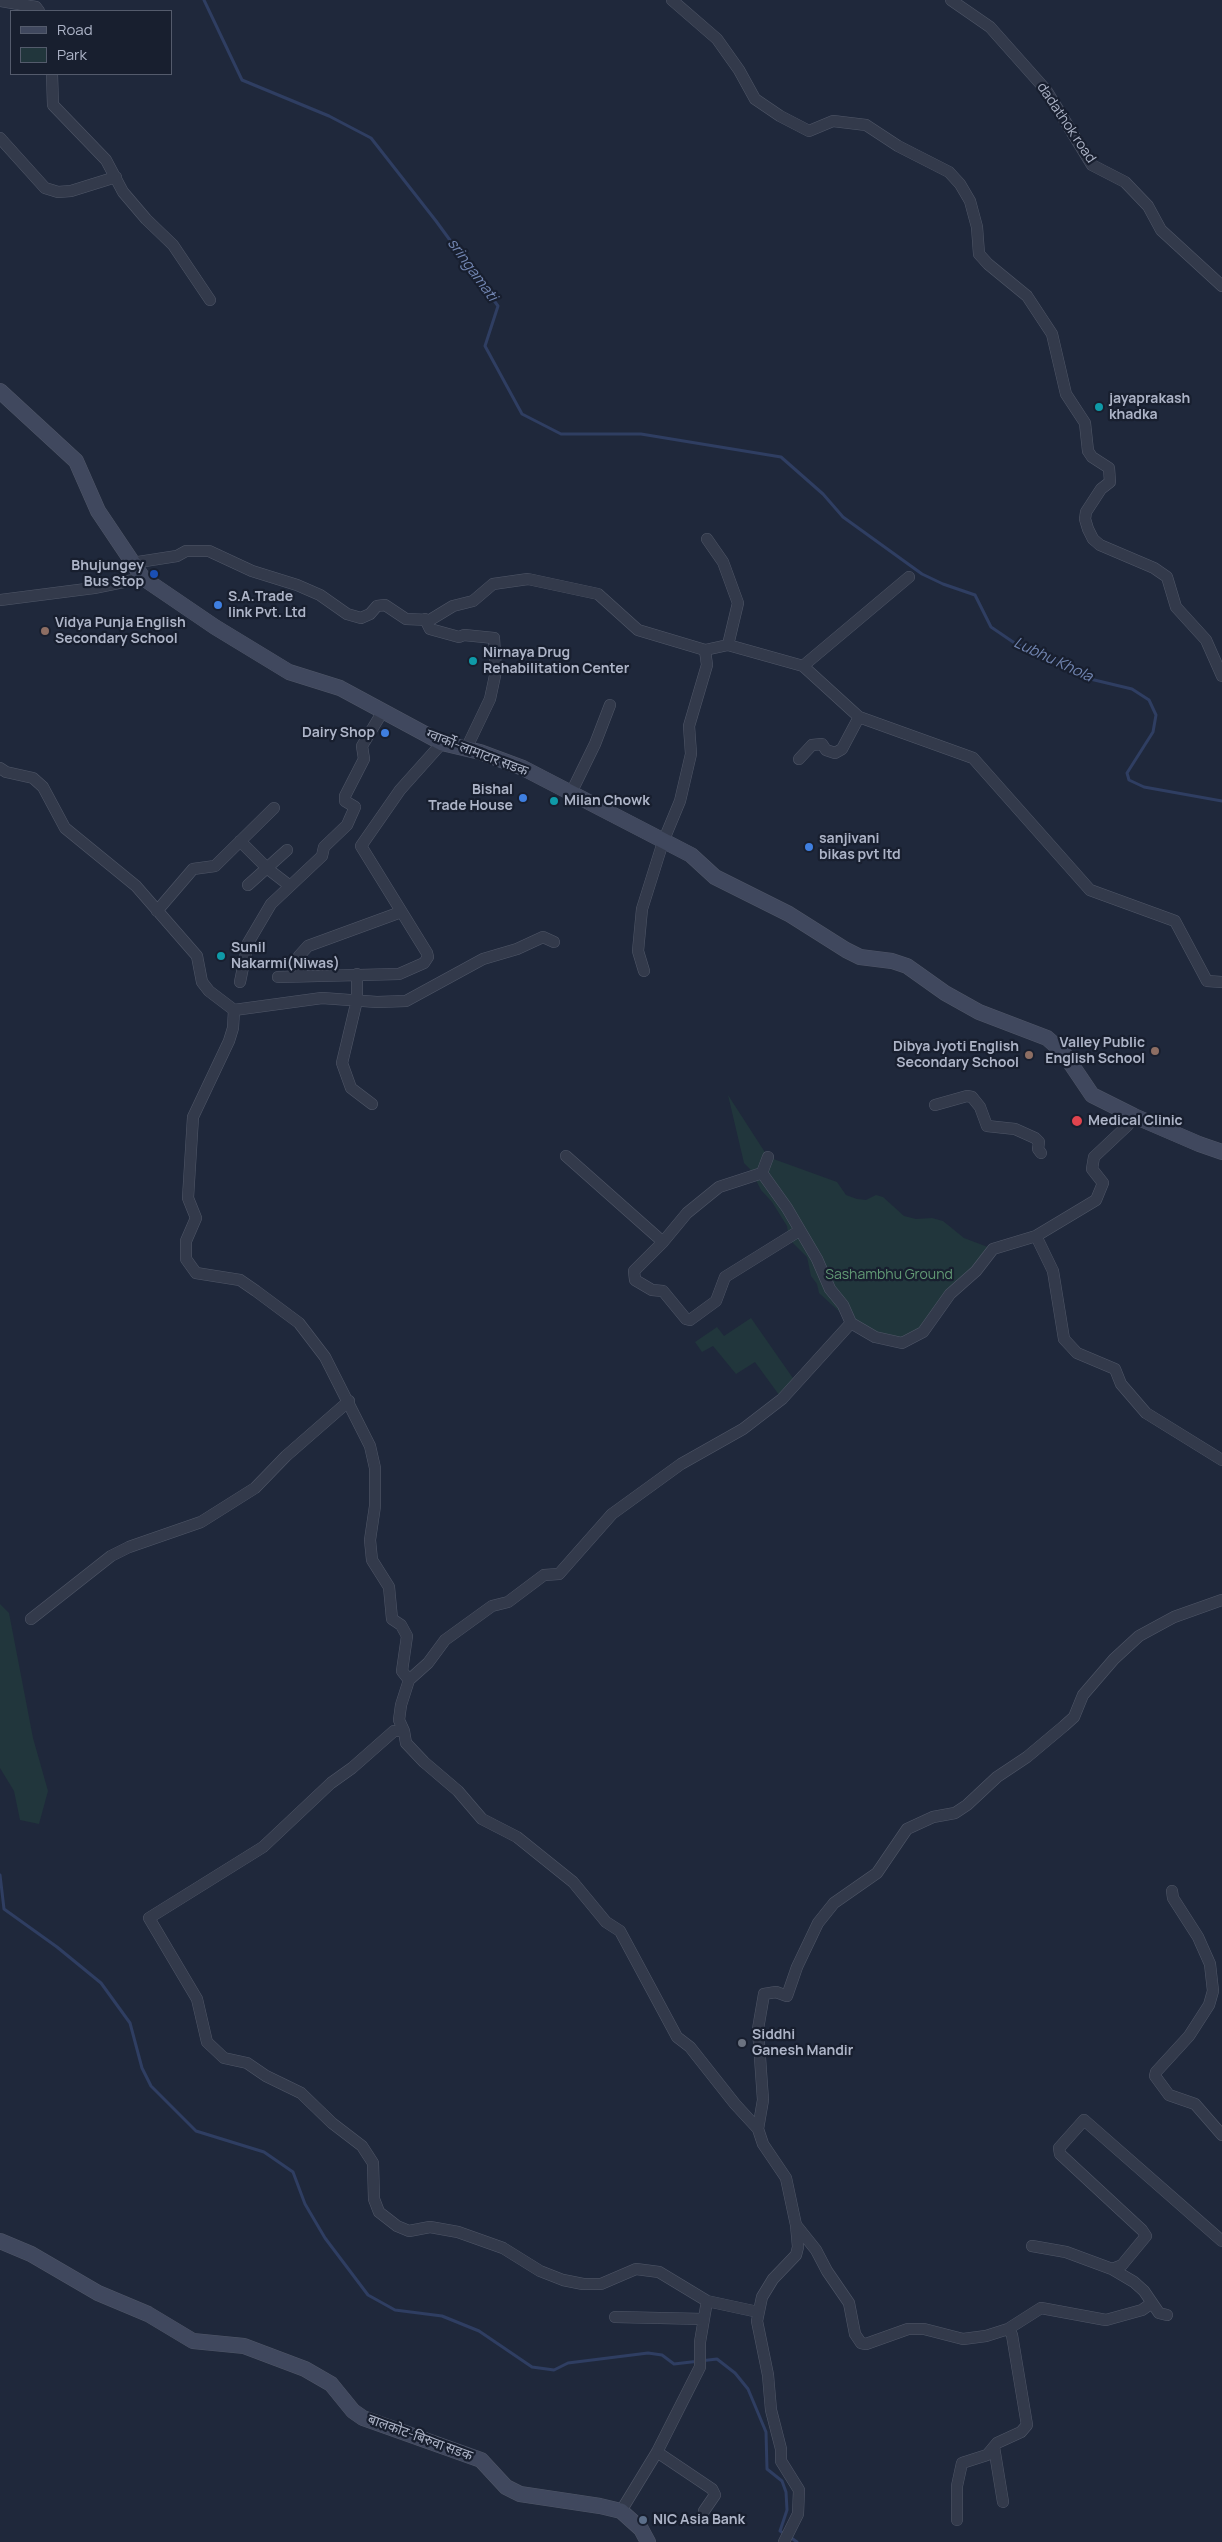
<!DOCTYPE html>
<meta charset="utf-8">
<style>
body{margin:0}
#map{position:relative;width:1222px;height:2542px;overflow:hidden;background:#1f283b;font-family:Manrope,sans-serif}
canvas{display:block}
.legend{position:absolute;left:10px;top:10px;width:162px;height:65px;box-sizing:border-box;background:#181f2f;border:1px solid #545b6c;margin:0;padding:6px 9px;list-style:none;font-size:15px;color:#adb4c7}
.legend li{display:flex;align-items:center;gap:10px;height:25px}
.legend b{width:25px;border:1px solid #545b6c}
</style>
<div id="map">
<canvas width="1222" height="2542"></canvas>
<ul class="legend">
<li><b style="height:6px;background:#40485e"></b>Road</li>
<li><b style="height:14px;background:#21363c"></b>Park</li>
</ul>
</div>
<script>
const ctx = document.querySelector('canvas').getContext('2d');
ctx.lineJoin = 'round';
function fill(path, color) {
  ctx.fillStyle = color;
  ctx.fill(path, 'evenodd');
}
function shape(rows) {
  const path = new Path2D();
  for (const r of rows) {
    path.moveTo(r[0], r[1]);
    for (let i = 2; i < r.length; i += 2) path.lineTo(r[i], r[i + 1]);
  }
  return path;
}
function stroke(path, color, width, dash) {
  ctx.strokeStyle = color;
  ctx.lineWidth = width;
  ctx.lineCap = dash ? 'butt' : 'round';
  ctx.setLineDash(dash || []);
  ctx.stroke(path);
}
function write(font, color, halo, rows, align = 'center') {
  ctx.font = font + ' Manrope,"Noto Sans Devanagari",sans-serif';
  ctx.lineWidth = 4.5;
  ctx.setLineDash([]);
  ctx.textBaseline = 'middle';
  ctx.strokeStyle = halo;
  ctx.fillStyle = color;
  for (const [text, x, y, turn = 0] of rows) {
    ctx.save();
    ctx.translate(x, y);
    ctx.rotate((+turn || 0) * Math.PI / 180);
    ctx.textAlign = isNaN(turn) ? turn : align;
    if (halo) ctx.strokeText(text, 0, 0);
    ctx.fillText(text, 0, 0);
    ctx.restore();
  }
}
fill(shape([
 [728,1095,768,1157,837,1182,846,1195,857,1199,866,1200,876,1195,883,1197,904,1216,916,1219,932,1218,943,1221,964,1238,993,1249,923,1332,902,1343,855,1326,819,1293,817,1284,811,1276,807,1257,789,1239,787,1226,772,1202,761,1190,750,1169,744,1163],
 [751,1318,797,1384,782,1399,755,1362,736,1374,713,1346,702,1352,695,1342,717,1327,724,1336],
 [0,1604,9,1613,33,1738,48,1791,39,1824,20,1820,14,1791,0,1768]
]), '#21363c');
stroke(shape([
 [204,0,242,80,329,116,371,138,436,221,498,306,485,346,522,414,561,434,641,434,781,457,823,494,843,517,922,574,943,584,975,595,991,627,1016,644,1060,662,1086,678,1132,689,1149,700,1156,715,1153,732,1127,773,1129,780,1144,787,1222,801],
 [0,1875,4,1909,57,1947,101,1983,130,2023,142,2068,151,2086,196,2131,264,2152,293,2172,305,2204,325,2238,368,2295,395,2310,442,2316,479,2331,532,2367,554,2370,568,2363,648,2353,662,2355,674,2364,717,2359,735,2373,748,2389,766,2432,767,2469,782,2481,786,2492,787,2510,780,2531,785,2534],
 [790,2537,797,2542]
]), '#2f3e62', 3);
const street = shape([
 [672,0,717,39,739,70,755,99,780,116,809,131,833,121,866,125,898,146,949,172,960,184,970,201,977,227,979,254,988,264,1027,296,1052,334,1066,394,1085,423,1088,451,1092,457,1109,468,1110,482,1101,489,1086,512,1085,519,1088,529,1093,539,1100,545,1154,568,1167,577,1176,607,1206,640,1222,676],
 [951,0,990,27,1046,90,1092,165,1125,182,1148,206,1161,230,1222,286],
 [0,1,36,7,39,11],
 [52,74,53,105,106,160,123,192,146,219,173,245,210,300],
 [0,138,45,188,58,192,71,191,116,177],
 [707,539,723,562,738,603,728,645],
 [132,563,177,556,186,551,209,551,252,571,297,585,320,595,347,614,361,618,370,614,377,606,385,605,406,619,430,620,453,606,473,601,493,584,528,579,598,594,638,630,705,650,728,645,803,666,859,717,973,758,1090,890,1175,921,1207,981,1222,982],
 [0,600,94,588,143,578],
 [425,619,430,629,459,637,464,635,494,638,496,671,490,699,466,749],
 [803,666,909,577],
 [799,759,812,745,822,744,826,750,835,753,842,749,859,717],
 [0,768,6,772,33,778,43,787,65,828,136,886,197,956,202,982,209,991,234,1010,233,1028,229,1041,193,1117,188,1198,196,1218,186,1241,186,1259,196,1273,240,1280,256,1291,299,1323,325,1357,370,1446,375,1468,375,1506,370,1540,372,1560,389,1587,392,1619,401,1625,407,1636,402,1671,409,1680],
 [571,793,595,744,610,705],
 [240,841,268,869,290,886],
 [248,885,287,850],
 [157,911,193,869,215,866,274,808],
 [644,971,638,951,642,909,663,842,680,801,691,754,689,726,707,665,705,650],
 [357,974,357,1000,342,1063,351,1088,372,1104],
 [302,976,299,956,308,946,401,912],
 [278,977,399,974,424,963,428,957,427,953,361,846,400,790,442,743],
 [240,982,248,943,271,904,322,856,324,847,347,825,355,807,345,801,345,796,364,759,362,746,383,711],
 [234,1010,322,998,377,1002,406,1001,483,959,517,949,543,937,554,942],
 [935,1105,967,1096,972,1097,980,1107,987,1126,1015,1129,1035,1138,1039,1142,1038,1149,1041,1153],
 [1134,1116,1127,1126,1094,1157,1092,1169,1103,1183,1096,1200,1036,1236,1053,1271,1064,1339,1077,1353,1115,1369,1121,1384,1146,1413,1222,1460],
 [566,1156,663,1242],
 [768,1157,762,1173,787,1208,817,1259,830,1289,843,1305,851,1323],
 [762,1173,719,1187,687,1213,663,1242,634,1271,635,1280,652,1290,663,1291,686,1319,690,1320,716,1301,725,1277,799,1231],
 [31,1619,111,1556,129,1547,201,1522,255,1488,286,1456,349,1401],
 [404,1731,406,1743,424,1762,458,1791,482,1819,517,1837,573,1882,606,1922,620,1931,677,2037,690,2047,735,2104,758,2129],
 [1172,1891,1173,1898,1198,1937,1210,1964,1213,1991,1209,2005,1189,2036,1156,2072,1155,2076,1169,2095,1195,2104,1222,2135],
 [796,2225,816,2250,827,2271,849,2303,855,2334,861,2343,866,2344,908,2329,924,2329,963,2339,986,2336,1008,2329,1041,2308,1106,2320,1142,2310,1152,2303],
 [1032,2246,1066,2252,1112,2269,1122,2265,1146,2236,1142,2230,1060,2154,1059,2148,1084,2120,1222,2241],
 [1112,2269,1134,2282,1144,2291,1159,2313,1167,2315],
 [758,2312,707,2301,659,2272,636,2269,601,2284,583,2284,563,2280,540,2271,503,2248,458,2232,430,2227,409,2231,397,2226,379,2212,374,2199,373,2163,362,2146,332,2123,301,2093,266,2076,247,2063,224,2058,207,2042,197,1999,149,1918,263,1847,331,1783,352,1768,394,1731,404,1731,399,1720,401,1705,409,1680,428,1663,445,1640,492,1606,508,1602,544,1575,559,1574,612,1514,681,1464,743,1429,782,1399,851,1323,875,1337,902,1343,923,1332,950,1294,976,1271,993,1249,1036,1236],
 [615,2317,704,2319],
 [994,2447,1003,2502],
 [657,2452,712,2489,715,2495,704,2511],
 [621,2511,657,2452,700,2367,700,2342,707,2301],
 [957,2520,957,2486,962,2463,987,2455,997,2443,1021,2432,1027,2425,1012,2335,1008,2329],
 [784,2542,798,2514,799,2490,781,2461,781,2449,771,2410,768,2375,757,2321,762,2297,773,2279,796,2255,798,2247,796,2225,786,2178,763,2144,758,2129,763,2100,758,2029,764,1994,776,1992,787,1996,797,1967,818,1923,834,1903,877,1873,907,1829,933,1817,955,1813,967,1805,997,1777,1027,1757,1064,1726,1074,1717,1083,1695,1114,1659,1139,1636,1174,1617,1222,1600]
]);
const secondary = shape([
 [0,391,76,461,98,511,143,578,215,627,289,672,340,688,442,743,480,752,523,768,691,855,715,877,789,914,846,950,860,957,892,961,907,966,945,993,979,1012,1047,1038,1063,1052,1092,1095,1134,1116,1199,1144,1222,1152],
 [0,2241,31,2254,98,2293,148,2314,193,2341,244,2346,305,2369,331,2384,353,2411,363,2418,481,2460,506,2487,520,2494,600,2506,621,2511,641,2529,648,2542]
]);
stroke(street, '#505768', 12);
stroke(secondary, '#505768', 16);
stroke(street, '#333a4b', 11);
stroke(secondary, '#40485e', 15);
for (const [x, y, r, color] of [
 [1099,407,5,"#0f9aa8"],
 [154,574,5,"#1a4fb4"],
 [218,605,5,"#3f7fe0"],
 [45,631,5,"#8d6e63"],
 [473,661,5,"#0f9aa8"],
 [385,733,5,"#3f7fe0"],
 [523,798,5,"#3f7fe0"],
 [554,801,5,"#0f9aa8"],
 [809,847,5,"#3f7fe0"],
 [221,956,5,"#0f9aa8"],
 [1155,1051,5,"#8d6e63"],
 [1029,1055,5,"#8d6e63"],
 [1077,1121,6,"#e0444e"],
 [742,2043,5,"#6b7280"],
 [643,2520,5,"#5c6f8a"]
]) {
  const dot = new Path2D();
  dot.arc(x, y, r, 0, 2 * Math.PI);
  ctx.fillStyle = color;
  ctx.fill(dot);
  stroke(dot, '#181f2f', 2);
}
write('14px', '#adb4c7', '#181f2f', [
 ["dadathok road",1066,123,56],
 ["ग्वार्को-लामाटार सडक",477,753,21],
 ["बालकोट-बिरुवा सडक",420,2438,20]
]);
write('bold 14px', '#adb4c7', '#181f2f', [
 ["jayaprakash",1109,399],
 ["khadka",1109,415],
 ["Bhujungey",144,566,"right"],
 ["Bus Stop",144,582,"right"],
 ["S.A.Trade",228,597],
 ["link Pvt. Ltd",228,613],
 ["Vidya Punja English",55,623],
 ["Secondary School",55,639],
 ["Nirnaya Drug",483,653],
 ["Rehabilitation Center",483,669],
 ["Dairy Shop",375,733,"right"],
 ["Bishal",513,790,"right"],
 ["Trade House",513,806,"right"],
 ["Milan Chowk",564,801],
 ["sanjivani",819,839],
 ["bikas pvt ltd",819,855],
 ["Sunil",231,948],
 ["Nakarmi(Niwas)",231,964],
 ["Valley Public",1145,1043,"right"],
 ["English School",1145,1059,"right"],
 ["Dibya Jyoti English",1019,1047,"right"],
 ["Secondary School",1019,1063,"right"],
 ["Medical Clinic",1088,1121],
 ["Siddhi",752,2035],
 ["Ganesh Mandir",752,2051],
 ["NIC Asia Bank",653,2520]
], 'left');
write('14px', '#629a75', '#181f2f', [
 ["Sashambhu Ground",889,1275]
]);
write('italic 15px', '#7286b2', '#181f2f', [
 ["sringamati",472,270,54],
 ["Lubhu Khola",1053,660,25]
]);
</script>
